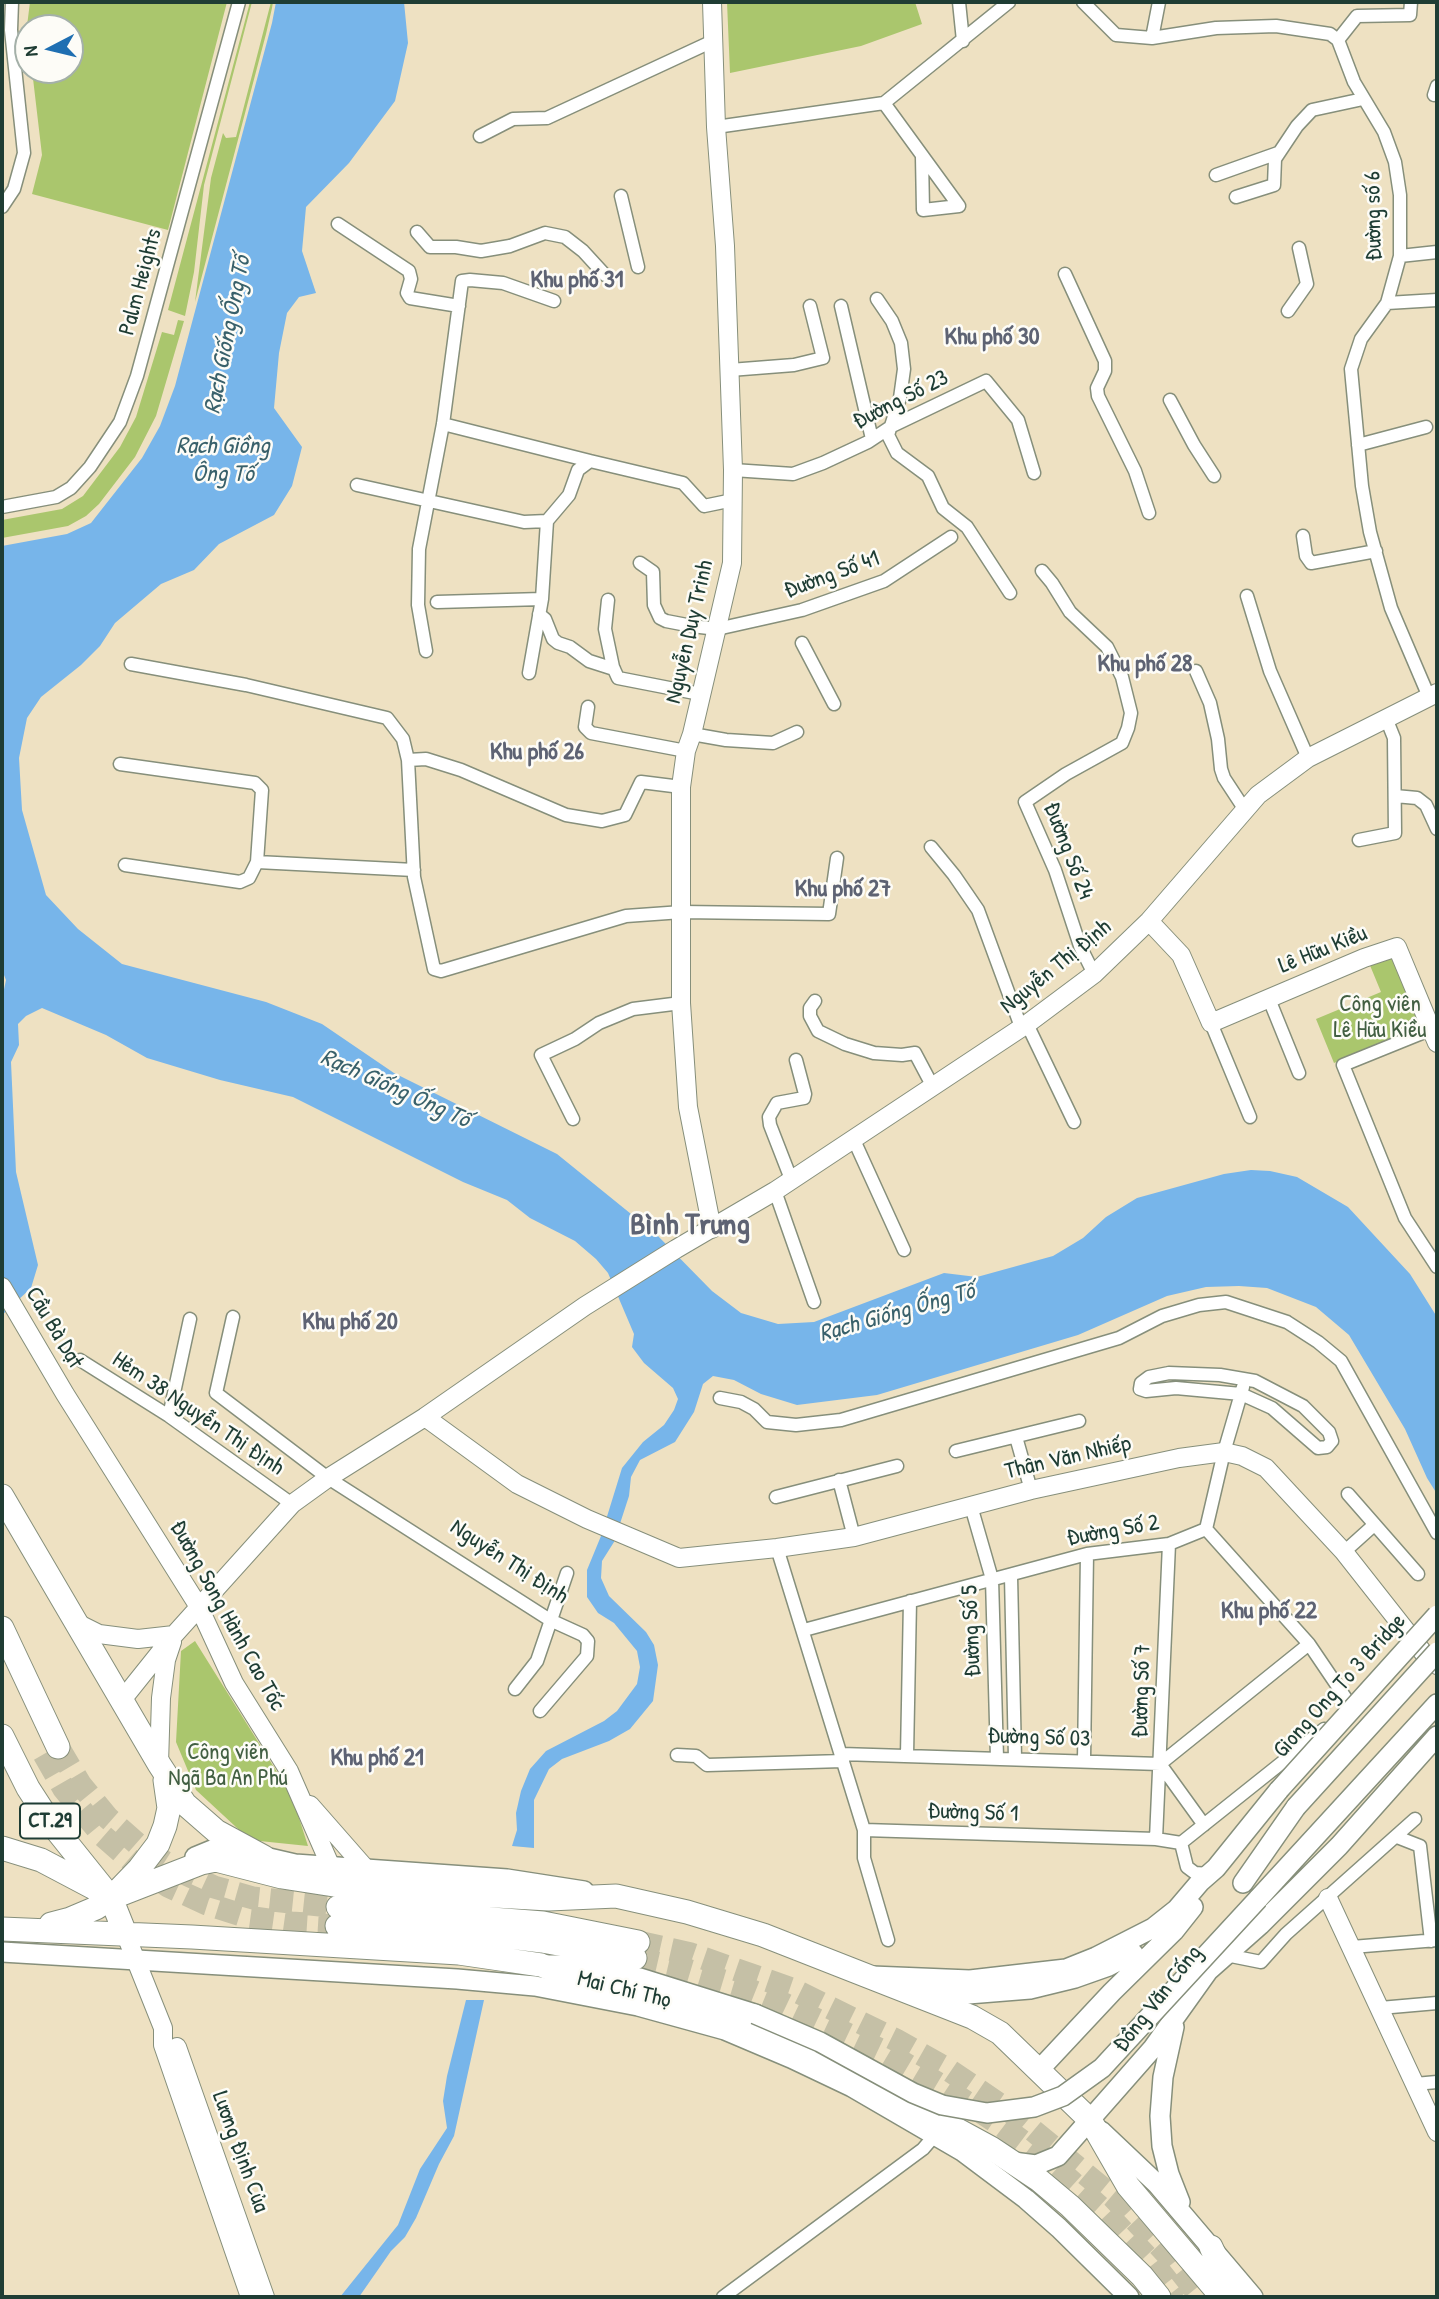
<!DOCTYPE html>
<meta charset="utf-8">
<style>
body{margin:0}
#map{position:relative;width:1439px;height:2299px;overflow:hidden;background:#eee1c2;font-family:"Patrick Hand",sans-serif}
canvas{display:block}
.frame{position:absolute;inset:0;border:4px solid #1f3d34;pointer-events:none}
.north{position:absolute;left:14px;top:14px;width:70px;height:70px;box-sizing:border-box;background:#fdfcf7;border:2px solid #a4b0a9;border-radius:50%;rotate:263deg;font-size:19px;font-weight:700;line-height:28px;text-align:center;color:#1f3d34}
.north::after{content:'';display:block;margin:auto;width:24px;height:32px;background:#1f6fb2;clip-path:polygon(50% 0,100% 100%,50% 72%,0 100%)}
</style>
<div id="map">
<canvas width="1439" height="2299"></canvas>
<div class="frame"></div>
<div class="north">N</div>
</div>
<script>
const ctx = document.querySelector('canvas').getContext('2d');
ctx.lineJoin = 'round';
function fill(path, color) {
  ctx.fillStyle = color;
  ctx.fill(path, 'evenodd');
}
function shape(rows) {
  const path = new Path2D();
  for (const r of rows) {
    path.moveTo(r[0], r[1]);
    for (let i = 2; i < r.length; i += 2) path.lineTo(r[i], r[i + 1]);
  }
  return path;
}
function stroke(path, color, width, dash) {
  ctx.strokeStyle = color;
  ctx.lineWidth = width;
  ctx.lineCap = dash ? 'butt' : 'round';
  ctx.setLineDash(dash || []);
  ctx.stroke(path);
}
function write(font, color, halo, rows, align = 'center') {
  ctx.font = font + ' "Patrick Hand",sans-serif';
  ctx.lineWidth = 5;
  ctx.setLineDash([]);
  ctx.textBaseline = 'middle';
  ctx.strokeStyle = halo;
  ctx.fillStyle = color;
  for (const [text, x, y, turn = 0] of rows) {
    ctx.save();
    ctx.translate(x, y);
    ctx.rotate((+turn || 0) * Math.PI / 180);
    ctx.textAlign = isNaN(turn) ? turn : align;
    if (halo) ctx.strokeText(text, 0, 0);
    ctx.fillText(text, 0, 0);
    ctx.restore();
  }
}
fill(shape([
 [30,2,227,2,168,230,32,194,42,155,32,70,70,70,70,28,28,28,28,37,27,26],
 [250,2,252,2,204,185,194,272,185,316,168,310],
 [271,2,273,2,272,8,266,34,195,302,211,178,223,133,226,138,236,137],
 [727,2,915,2,922,24,861,46,730,73],
 [178,320,184,321,156,416,135,457,99,504,86,516,68,526,2,538,2,520,62,509,83,496,120,447,136,417,162,332,174,335],
 [1393,953,1423,1026,1334,1063,1316,1019,1381,992,1369,963],
 [195,1641,292,1796,308,1846,250,1840,196,1790,176,1742,181,1651]
]), '#aac66d');
fill(shape([
 [276,2,404,2,408,43,395,101,349,163,306,207,302,251,316,293,299,297,287,313,279,353,274,408,302,447,292,486,274,515,219,544,194,570,161,584,115,623,100,646,81,665,41,697,27,718,19,758,22,810,46,895,78,929,122,964,266,1002,322,1024,394,1073,557,1154,657,1235,712,1291,741,1313,778,1324,814,1322,944,1273,977,1277,1053,1256,1083,1238,1106,1217,1137,1198,1224,1174,1251,1170,1270,1171,1297,1177,1348,1207,1410,1274,1437,1317,1437,1494,1427,1478,1405,1429,1349,1335,1316,1307,1267,1288,1239,1286,1206,1287,1167,1296,1078,1335,877,1395,797,1405,761,1394,734,1380,713,1376,703,1384,694,1412,675,1442,640,1460,631,1477,629,1496,614,1542,602,1561,601,1578,609,1596,646,1632,654,1645,658,1665,653,1701,630,1729,609,1741,562,1759,549,1769,534,1800,534,1848,512,1846,517,1830,516,1813,521,1791,530,1769,546,1751,604,1721,617,1711,637,1684,640,1667,637,1651,614,1623,598,1613,587,1597,587,1570,601,1536,622,1468,643,1442,664,1425,674,1410,678,1399,673,1388,644,1363,632,1347,634,1334,608,1273,596,1259,575,1241,530,1218,507,1200,463,1182,293,1097,220,1080,147,1058,106,1035,42,1008,26,1016,18,1024,19,1045,11,1062,16,1172,38,1265,31,1288,2,1315,2,999,6,980,2,970,2,546,67,534,91,523,142,458,160,426,175,386,272,23],
 [466,2000,484,2000,454,2136,439,2164,416,2218,405,2237,391,2251,359,2297,340,2297,398,2225,420,2169,447,2128,443,2101,447,2076]
]), '#77b5ea');
stroke(shape([
 [58,1747,80,1784,108,1818,141,1847,177,1870,214,1887,253,1898,338,1907],
 [44,1754,64,1789,103,1836,134,1863,168,1886,207,1904,248,1917,291,1923,337,1926],
 [638,1942,691,1954,792,1989,896,2040,949,2070,1012,2113,1113,2197,1166,2253,1201,2297],
 [635,1958,687,1970,737,1985,784,2004,887,2053,939,2084,1002,2126,1052,2164,1101,2208,1153,2263,1180,2297]
]), '#c5c0a6', 23, [23, 11]);
const street = shape([
 [959,2,963,41],
 [1083,2,1116,35,1152,38,1216,28,1276,26,1330,34,1338,40,1354,82,1384,132,1395,162,1400,195,1400,256,1387,303,1361,339,1351,369,1362,486,1370,532,1391,608,1429,697],
 [1152,38,1159,2],
 [1338,40,1357,16,1410,15,1411,2],
 [1434,95,1437,86],
 [884,103,959,206],
 [716,127,884,103,1009,2],
 [480,136,513,119,547,118,713,41],
 [922,157,923,210,959,206],
 [1216,175,1278,153],
 [621,196,638,267],
 [1236,197,1274,185,1275,159,1297,126,1312,110,1363,99],
 [2,207,14,189,24,153,11,30,12,2],
 [338,224,409,271,411,279,407,293,410,298,459,306],
 [417,232,430,247,456,247,481,251,510,246,545,233,565,237,583,251,605,275],
 [1400,256,1437,252],
 [1065,274,1105,361,1105,371,1097,388,1098,396,1135,471,1149,513],
 [877,299,892,321,901,343,904,369,900,398,888,435,897,453,928,476,943,508,967,527,1010,593],
 [1387,303,1437,300],
 [841,306,872,439],
 [1288,311,1307,284,1299,248],
 [730,370,794,365,823,358,810,306],
 [1170,400,1194,445,1214,476],
 [443,424,590,461],
 [1358,445,1426,427],
 [733,470,793,474,823,463,868,442,892,426,986,381,1018,420,1034,473],
 [357,485,524,522,547,521,569,495,578,470,590,461,683,483,704,506,733,500],
 [2,507,56,497,71,488,90,467,120,422,137,376,239,2],
 [1303,536,1306,556,1311,563,1376,551],
 [640,563,653,572,654,605,660,618,666,621,692,626,717,629,802,610,884,581,951,537],
 [1042,571,1052,583,1070,612,1107,647,1122,677,1131,713,1128,728,1122,743,1066,774,1025,802,1055,870,1080,946,1094,974],
 [1247,596,1270,671,1308,758],
 [608,600,605,629,613,667,618,678,700,694],
 [437,602,542,599],
 [539,614,545,619,553,639,558,643,570,647,589,661,614,669],
 [802,643,834,704],
 [426,651,418,605,419,549,443,424,462,281,470,280,503,283,554,301],
 [131,664,246,685,387,718,403,739,408,760,414,877,434,969,441,971,626,916,682,912,829,914,837,858],
 [1196,671,1210,703,1218,739,1221,769,1224,778,1245,810],
 [529,673,542,599,547,521],
 [588,707,585,727,591,733,686,751],
 [692,734,726,740,773,743,797,732],
 [408,760,426,759,461,770,566,815,602,821,625,815,641,782,681,787],
 [120,764,255,783,262,790,257,862,414,870],
 [1395,796,1417,798,1426,805,1437,829],
 [1359,840,1395,833,1394,738,1386,718],
 [931,847,954,875,978,910,1021,1027],
 [125,865,240,882,249,878,257,862],
 [1269,999,1299,1073],
 [815,1001,810,1008,810,1016,818,1031,845,1044,874,1053,902,1055,915,1053,933,1087],
 [1211,1023,1250,1117],
 [1027,1024,1074,1122],
 [1432,1029,1343,1065,1405,1218,1437,1267],
 [573,1119,541,1055,575,1039,599,1023,633,1009,681,1003],
 [853,1138,904,1250],
 [791,1179,770,1125,769,1117,777,1103,804,1098,805,1094,796,1060],
 [775,1191,814,1302],
 [233,1317,216,1393,328,1478,550,1620,583,1635,588,1641,587,1656,540,1711],
 [80,1360,169,1416,292,1504],
 [1169,1373,1220,1375,1255,1381,1303,1406,1329,1432,1332,1441,1327,1447,1318,1448,1272,1408,1241,1394,1176,1388,1146,1391,1140,1389,1141,1383,1149,1377,1169,1373],
 [720,1398,741,1402,754,1409,767,1422,796,1425,841,1420,1119,1338,1162,1316,1199,1305,1226,1302,1287,1322,1318,1342,1341,1361,1437,1533],
 [169,1416,190,1319],
 [1016,1437,1031,1490],
 [956,1451,1079,1421],
 [839,1480,854,1537],
 [1348,1494,1418,1574],
 [776,1497,897,1466],
 [971,1506,992,1579,997,1758],
 [1206,1529,1224,1452,1243,1387],
 [777,1548,864,1830,1156,1839,1181,1843,1324,1729],
 [1344,1552,1374,1525],
 [1011,1576,1015,1758],
 [804,1630,1087,1554,1169,1544,1206,1529,1309,1644,1351,1706],
 [515,1689,537,1661,567,1573],
 [841,1754,1160,1764,1204,1825],
 [677,1755,696,1756,707,1765,843,1761],
 [907,1755,910,1601],
 [1084,1760,1087,1554],
 [1160,1764,1309,1644],
 [864,1830,864,1858,888,1940],
 [1397,1837,1420,1846,1431,1941],
 [1156,1839,1169,1544],
 [1181,1843,1187,1867,1195,1873,1209,1874],
 [1352,1947,1437,1940],
 [1228,1951,1231,1956,1261,1962,1286,1934,1415,1819],
 [1380,2008,1437,2003],
 [1415,2084,1437,2082],
 [723,2297,923,2149,935,2135]
]);
const secondary = shape([
 [1149,921,1181,955,1211,1023,1364,958,1397,947,1437,1043],
 [712,1229,688,1107,681,1003,681,787,686,751,692,734,732,563,733,470,725,246,716,127,712,2],
 [2,1287,65,1394,199,1607,234,1683,289,1771,331,1867],
 [425,1417,517,1484,587,1519,679,1558,777,1548,854,1537,1031,1490,1179,1458,1224,1452,1242,1456,1266,1468,1344,1552,1429,1660,1437,1665],
 [77,1623,99,1634,138,1639,174,1635],
 [122,1700,174,1635,292,1504,328,1478,425,1417,585,1306,676,1249,775,1191,1027,1024,1094,974,1149,921,1258,795,1308,758,1437,693],
 [159,1764,161,1698,166,1660,172,1642],
 [310,1805,367,1870],
 [1328,1898,1437,2132],
 [125,1933,163,2028,163,2045,250,2297],
 [177,2047,265,2297]
]);
const primary = shape([
 [195,1857,212,1850,230,1849,295,1864,507,1879,584,1891],
 [1243,1883,1296,1807],
 [1258,1899,1437,1704],
 [2,1952,457,1979,535,1986,638,2006,725,2030,791,2058,852,2087,962,2151,1026,2199,1059,2228,1129,2297],
 [546,1965,576,1965,640,1978,755,2014],
 [872,1976,970,1980,1066,1969,1096,1957,1153,1928,1177,1909,1200,1882,1216,1868,1279,1790],
 [918,1992,968,1994,1030,1989,1075,1978,1109,1966,1133,1953],
 [1174,2027,1163,2077,1160,2116,1162,2146,1169,2174,1180,2202],
 [1039,2070,1112,1992,1174,1931,1193,1907],
 [1101,2131,1157,2184,1253,2297],
 [1013,2162,1036,2165,1058,2156,1153,2048,1208,1971,1260,1925,1339,1846,1437,1736]
]);
const highway = shape([
 [2,1496,159,1764,185,1804,216,1831,264,1857],
 [2,1628,58,1747],
 [2,1736,28,1788,50,1822,111,1898,125,1933],
 [2,1848,41,1860,96,1889],
 [111,1898,201,1863,216,1860,282,1877,353,1888,549,1899,616,1896,687,1912,763,1935,972,2017,1000,2033,1090,2120,1128,2186,1222,2297],
 [338,1907,543,1923,638,1942],
 [51,1924,70,1919,96,1908,111,1898,139,1869,158,1844,165,1826,169,1808,165,1780],
 [337,1926,476,1933,542,1941,635,1958],
 [2,1929,192,1937,459,1953,541,1965,574,1979,654,1997,724,2017,827,2059,991,2148,1039,2180,1070,2206,1142,2276,1159,2297],
 [1211,2247,1234,2297]
]);
stroke(street, '#868f7b', 15);
stroke(secondary, '#868f7b', 20);
stroke(primary, '#868f7b', 22);
stroke(highway, '#868f7b', 25);
stroke(street, '#fff', 12);
stroke(secondary, '#fff', 18);
stroke(primary, '#fff', 19);
stroke(highway, '#fff', 23);
const primaryBridge = shape([
 [1279,1790,1437,1615],
 [1296,1807,1437,1652],
 [755,2014,820,2042,913,2093,942,2105,987,2113,1034,2107,1063,2096,1102,2068,1258,1899]
]);
stroke(primaryBridge, '#868f7b', 22, []);
stroke(primaryBridge, '#fff', 19);
for (const [x, y, w] of [
 [50,1821,60]
]) {
  const box = new Path2D();
  box.roundRect(x - w / 2, y - 17.5, w, 35, 5);
  ctx.fillStyle = '#fdfcf7';
  ctx.fill(box);
  stroke(box, '#1f3d34', 2);
}
write('bold 21px', '#1f3d34', null, [
 ["CT.29",50,1821]
]);
write('23px', '#1f3d34', '#fdfcf7', [
 ["Đường số 6",1374,216,-91],
 ["Palm Heights",141,282,-75],
 ["Đường Số 23",901,400,-27],
 ["Đường Số 41",832,575,-20],
 ["Nguyễn Duy Trinh",690,632,-77],
 ["Đường Số 24",1068,851,69],
 ["Lê Hữu Kiều",1323,950,-22],
 ["Nguyễn Thị Định",1056,967,-39],
 ["Cầu Bà Dạt",54,1328,59],
 ["Hẻm 38 Nguyễn Thị Định",198,1414,34],
 ["Thân Văn Nhiếp",1068,1458,-13],
 ["Đường Số 2",1113,1531,-10],
 ["Nguyễn Thị Định",509,1562,33],
 ["Đường Song Hành Cao Tốc",227,1616,61],
 ["Đường Số 5",972,1631,-92],
 ["Giong Ong To 3 Bridge",1340,1686,-48],
 ["Đường Số 7",1142,1691,-88],
 ["Đường Số 03",1039,1738,2],
 ["Đường Số 1",973,1813,2],
 ["Mai Chí Thọ",624,1990,14],
 ["Đồng Văn Cống",1158,1999,-52],
 ["Lương Định Của",240,2152,70]
]);
write('23px', '#425f42', '#fdfcf7', [
 ["Công viên",1380,1005],
 ["Lê Hữu Kiều",1380,1031],
 ["Công viên",228,1753],
 ["Ngã Ba An Phú",228,1779]
]);
write('bold 24px', '#5e6373', '#fdfcf7', [
 ["Khu phố 31",577,281],
 ["Khu phố 30",992,338],
 ["Khu phố 28",1145,665],
 ["Khu phố 26",537,753],
 ["Khu phố 27",843,890],
 ["Khu phố 20",350,1323],
 ["Khu phố 22",1269,1612],
 ["Khu phố 21",377,1759]
]);
write('italic 24px', '#39616b', '#fdfcf7', [
 ["Rạch Giống Ống Tố",228,335,-79],
 ["Rạch Giồng",223,447],
 ["Ông Tố",223,475],
 ["Rạch Giống Ống Tố",395,1089,24],
 ["Rạch Giống Ống Tố",897,1313,-16]
]);
write('bold 30px', '#5e6373', '#fdfcf7', [
 ["Bình Trưng",690,1226]
]);
</script>
